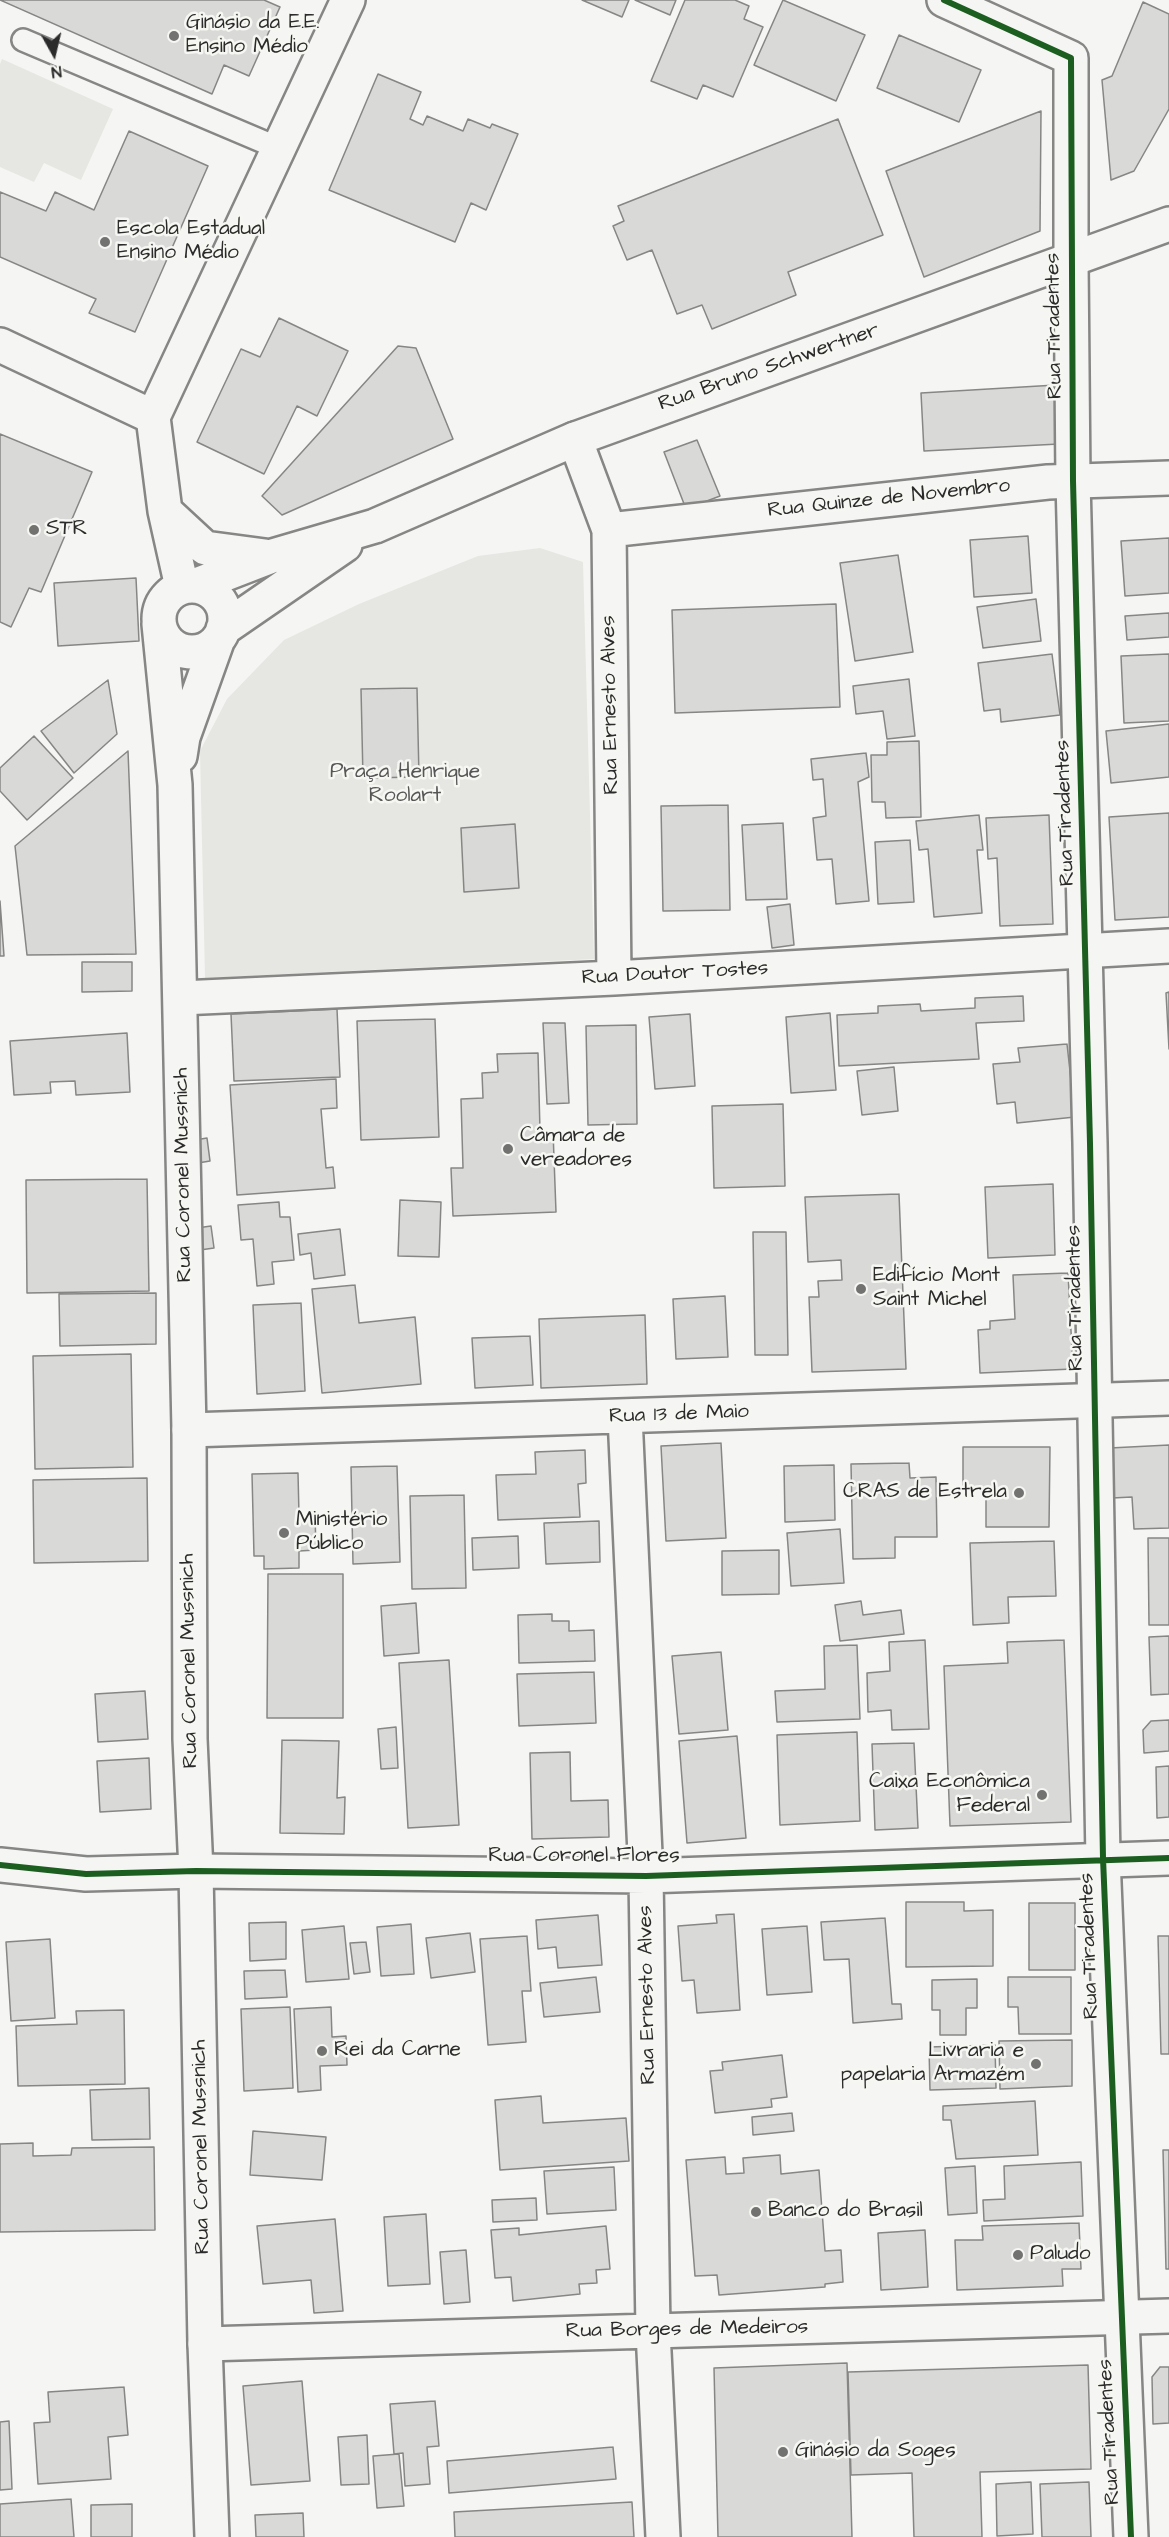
<!DOCTYPE html>
<meta charset="utf-8">
<style>
body{margin:0}
#map{position:relative;width:1169px;height:2537px;overflow:hidden;background:#f5f5f3;font-family:"Architects Daughter",sans-serif}
canvas{display:block}
.north{position:absolute;left:24px;top:24px;width:60px;height:60px;-webkit-text-stroke:4px #f6f6f2;paint-order:stroke;rotate:172deg;font-size:16px;font-weight:700;line-height:24px;text-align:center;color:#2b2b2b}
.north::after{content:'';display:block;margin:auto;width:21px;height:27px;background:#2b2b2b;clip-path:polygon(50% 0,100% 100%,50% 72%,0 100%)}
</style>
<div id="map">
<canvas width="1169" height="2537"></canvas>
<div class="north">N</div>
</div>
<script>
const ctx = document.querySelector('canvas').getContext('2d');
ctx.lineJoin = 'round';
function fill(path, color) {
  ctx.fillStyle = color;
  ctx.fill(path, 'evenodd');
}
function shape(rows) {
  const path = new Path2D();
  for (const r of rows) {
    if (r.length === 3) {
      path.moveTo(r[0] + r[2], r[1]);
      path.arc(r[0], r[1], r[2], 0, 2 * Math.PI);
      continue;
    }
    path.moveTo(r[0], r[1]);
    for (let i = 2; i < r.length; i += 2) path.lineTo(r[i], r[i + 1]);
  }
  return path;
}
function stroke(path, color, width, dash) {
  ctx.strokeStyle = color;
  ctx.lineWidth = width;
  ctx.lineCap = dash ? 'butt' : 'round';
  ctx.setLineDash(dash || []);
  ctx.stroke(path);
}
function write(font, color, halo, rows, align = 'center') {
  ctx.font = font + ' "Architects Daughter",sans-serif';
  ctx.lineWidth = 5;
  ctx.setLineDash([]);
  ctx.textBaseline = 'middle';
  ctx.strokeStyle = halo;
  ctx.fillStyle = color;
  for (const [text, x, y, turn = 0] of rows) {
    ctx.save();
    ctx.translate(x, y);
    ctx.rotate((+turn || 0) * Math.PI / 180);
    ctx.textAlign = isNaN(turn) ? turn : align;
    if (halo) ctx.strokeText(text, 0, 0);
    ctx.fillText(text, 0, 0);
    ctx.restore();
  }
}
fill(shape([
 [2,59,113,109,81,180,44,163,34,182,0,167,0,64],
 [540,548,583,562,594,959,205,978,200,751,227,699,284,640,359,604,478,556]
]), '#e6e6e2');
const building = shape([
 [0,0,264,0,280,7,249,76,224,65,212,94,0,0],
 [582,0,629,0,622,17,582,0],
 [635,0,676,0,670,15,635,0],
 [685,0,735,0,749,6,744,19,763,27,733,97,703,85,697,99,651,81,685,0],
 [783,0,865,35,836,101,754,65,783,0],
 [1143,2,1169,14,1169,109,1134,171,1111,180,1102,80,1112,76,1143,2],
 [899,35,981,70,959,122,877,88,899,35],
 [378,74,421,92,410,119,423,125,427,116,463,131,468,119,490,128,492,124,518,134,486,210,471,203,455,242,329,190,378,74],
 [1041,111,1040,231,924,277,886,171,1041,111],
 [838,119,883,235,788,272,796,295,712,329,702,305,677,314,652,250,627,260,613,226,624,221,618,206,838,119],
 [129,131,208,166,135,332,89,313,96,299,0,257,0,192,46,211,55,192,94,210,129,131],
 [279,318,348,351,317,416,297,406,264,474,197,442,241,349,260,357,279,318],
 [398,346,416,348,453,439,282,515,262,496,398,346],
 [1056,385,1059,444,924,451,921,393,1056,385],
 [0,434,92,472,41,592,29,588,11,627,0,622,0,434],
 [697,440,720,496,686,509,664,452,697,440],
 [1028,536,1032,593,974,597,970,540,1028,536],
 [1169,538,1169,593,1125,596,1121,541,1169,538],
 [898,555,913,652,855,661,840,563,898,555],
 [136,578,139,641,58,646,54,583,136,578],
 [1036,599,1041,641,983,648,977,607,1036,599],
 [836,604,840,707,675,713,672,610,836,604],
 [1169,613,1169,637,1127,640,1125,616,1169,613],
 [1052,654,1060,715,1001,722,1000,709,984,711,978,663,1052,654],
 [1169,654,1169,721,1124,723,1121,656,1169,654],
 [909,679,915,736,887,739,883,711,856,714,853,686,909,679],
 [108,680,117,734,74,773,41,731,108,680],
 [417,688,419,777,363,778,361,689,417,688],
 [1169,724,1169,777,1111,783,1106,731,1169,724],
 [34,736,73,778,27,820,0,791,0,768,34,736],
 [919,741,921,817,886,818,885,802,872,802,871,755,887,755,887,742,919,741],
 [128,751,136,954,27,955,15,846,128,751],
 [866,753,869,777,858,782,869,901,836,904,832,859,817,860,813,818,826,816,823,779,813,780,811,759,866,753],
 [728,805,730,910,663,911,661,806,728,805],
 [1169,813,1169,917,1115,920,1109,817,1169,813],
 [979,815,983,850,977,850,982,913,934,917,928,849,919,850,916,821,979,815],
 [1049,815,1053,924,1000,926,997,858,988,859,986,818,1049,815],
 [783,823,787,899,746,900,742,825,783,823],
 [515,824,519,888,464,892,461,828,515,824],
 [910,840,914,902,878,904,875,842,910,840],
 [0,901,4,956,0,956,0,901],
 [790,904,794,945,772,948,767,907,790,904],
 [82,962,132,962,132,991,82,992,82,962],
 [1169,992,1169,1049,1166,993,1169,992],
 [1023,996,1024,1021,976,1023,979,1059,839,1066,837,1015,878,1013,878,1006,920,1004,921,1011,975,1008,975,998,1023,996],
 [337,1009,340,1077,234,1081,231,1014,337,1009],
 [830,1013,836,1090,791,1093,786,1017,830,1013],
 [690,1014,695,1086,655,1089,649,1017,690,1014],
 [435,1019,439,1137,361,1140,357,1021,435,1019],
 [543,1023,565,1023,569,1103,547,1104,543,1023],
 [636,1025,637,1124,588,1125,586,1026,636,1025],
 [127,1033,130,1092,76,1095,75,1081,50,1082,51,1093,14,1095,10,1041,127,1033],
 [1067,1044,1075,1117,1017,1123,1015,1102,997,1104,993,1064,1020,1062,1018,1048,1067,1044],
 [538,1053,540,1131,553,1131,556,1212,453,1216,451,1168,463,1168,461,1099,483,1098,482,1073,498,1072,497,1054,538,1053],
 [894,1067,898,1111,862,1115,857,1071,894,1067],
 [336,1079,337,1108,321,1109,326,1168,333,1167,335,1188,237,1195,230,1085,336,1079],
 [783,1104,785,1186,714,1188,712,1106,783,1104],
 [207,1138,210,1161,198,1163,195,1140,207,1138],
 [147,1179,149,1291,27,1293,26,1180,147,1179],
 [1053,1184,1055,1255,988,1258,985,1187,1053,1184],
 [899,1194,906,1369,812,1372,809,1297,819,1297,818,1281,842,1280,841,1260,808,1262,805,1197,899,1194],
 [400,1200,441,1202,439,1257,398,1256,400,1200],
 [279,1202,280,1217,290,1217,294,1260,272,1262,274,1284,257,1286,253,1239,241,1240,238,1205,279,1202],
 [211,1226,214,1248,200,1250,197,1228,211,1226],
 [340,1229,345,1275,314,1279,311,1253,300,1255,298,1234,340,1229],
 [753,1232,786,1232,788,1355,755,1355,753,1232],
 [1068,1273,1073,1369,980,1373,978,1330,990,1329,990,1321,1015,1319,1013,1275,1068,1273],
 [355,1285,359,1323,415,1317,421,1384,322,1393,312,1289,355,1285],
 [156,1293,156,1344,60,1346,59,1294,156,1293],
 [725,1296,728,1357,676,1359,673,1299,725,1296],
 [301,1303,305,1391,257,1394,253,1305,301,1303],
 [645,1315,647,1384,541,1388,539,1319,645,1315],
 [530,1336,533,1385,475,1388,472,1338,530,1336],
 [131,1354,133,1467,35,1469,33,1356,131,1354],
 [721,1443,726,1538,666,1541,661,1446,721,1443],
 [1169,1445,1169,1528,1134,1529,1132,1497,1112,1498,1110,1448,1169,1445],
 [963,1447,1050,1447,1049,1527,986,1527,986,1488,963,1488,963,1447],
 [585,1450,586,1483,578,1484,580,1517,498,1520,496,1475,536,1474,535,1452,585,1450],
 [909,1463,910,1478,936,1477,937,1537,895,1537,895,1558,853,1559,851,1464,909,1463],
 [834,1465,835,1520,785,1522,784,1466,834,1465],
 [397,1466,400,1562,353,1564,351,1467,397,1466],
 [298,1473,299,1515,315,1515,316,1550,299,1551,299,1568,264,1569,264,1556,254,1556,252,1474,298,1473],
 [147,1478,148,1561,34,1563,33,1480,147,1478],
 [464,1495,466,1588,412,1589,410,1496,464,1495],
 [599,1521,600,1562,546,1564,544,1523,599,1521],
 [840,1529,844,1583,791,1586,787,1533,840,1529],
 [518,1536,519,1568,473,1570,472,1538,518,1536],
 [1148,1538,1169,1538,1169,1625,1149,1625,1148,1538],
 [1054,1541,1056,1596,1008,1597,1009,1623,973,1625,970,1543,1054,1541],
 [779,1550,779,1594,722,1595,722,1551,779,1550],
 [268,1574,343,1574,343,1718,267,1718,268,1574],
 [861,1601,863,1615,901,1610,904,1634,840,1641,835,1605,861,1601],
 [416,1603,419,1653,384,1656,381,1606,416,1603],
 [552,1614,552,1621,569,1621,569,1631,594,1630,595,1661,519,1663,518,1615,552,1614],
 [1169,1636,1169,1694,1151,1695,1149,1637,1169,1636],
 [925,1640,929,1729,892,1730,891,1710,868,1712,867,1673,890,1671,889,1642,925,1640],
 [1064,1640,1071,1822,950,1826,944,1666,1008,1663,1007,1642,1064,1640],
 [857,1645,860,1719,777,1722,775,1691,825,1689,824,1646,857,1645],
 [721,1652,728,1730,679,1734,672,1656,721,1652],
 [449,1660,459,1825,408,1828,399,1663,449,1660],
 [594,1672,596,1723,519,1726,517,1674,594,1672],
 [145,1691,148,1739,98,1742,95,1694,145,1691],
 [1169,1720,1169,1751,1144,1753,1143,1730,1151,1721,1169,1720],
 [396,1727,398,1768,381,1769,378,1729,396,1727],
 [857,1732,860,1821,780,1825,777,1735,857,1732],
 [737,1736,746,1838,687,1843,679,1741,737,1736],
 [282,1740,339,1741,337,1798,345,1797,344,1834,280,1833,282,1740],
 [914,1743,918,1828,875,1830,872,1744,914,1743],
 [570,1752,571,1801,608,1800,609,1837,532,1839,530,1753,570,1752],
 [149,1758,151,1809,100,1812,97,1761,149,1758],
 [1169,1766,1169,1817,1157,1818,1156,1767,1169,1766],
 [906,1902,964,1902,964,1911,993,1910,993,1966,906,1967,906,1902],
 [1029,1903,1075,1903,1075,1970,1029,1970,1029,1903],
 [734,1914,740,2010,697,2013,694,1980,682,1981,678,1926,717,1923,716,1915,734,1914],
 [598,1915,602,1965,558,1968,556,1947,538,1949,536,1920,598,1915],
 [885,1918,892,2004,901,2004,902,2019,853,2023,849,1959,824,1960,821,1922,885,1918],
 [286,1922,286,1959,250,1961,249,1923,286,1922],
 [411,1924,414,1974,381,1976,377,1927,411,1924],
 [344,1926,349,1979,306,1982,302,1930,344,1926],
 [807,1926,812,1992,767,1995,762,1929,807,1926],
 [470,1933,475,1972,431,1978,426,1938,470,1933],
 [527,1936,531,1991,522,1991,526,2042,488,2045,480,1939,527,1936],
 [1158,1936,1169,1936,1169,2054,1161,2054,1158,1936],
 [50,1939,55,2018,11,2021,6,1942,50,1939],
 [366,1942,370,1972,354,1974,350,1943,366,1942],
 [285,1970,287,1997,245,1999,244,1971,285,1970],
 [596,1977,600,2012,544,2017,540,1983,596,1977],
 [1008,1977,1071,1977,1071,2034,1019,2034,1018,2007,1008,2007,1008,1977],
 [977,1979,977,2008,966,2008,966,2035,940,2035,940,2010,932,2010,932,1980,977,1979],
 [290,2007,293,2088,244,2091,241,2009,290,2007],
 [331,2007,332,2037,346,2036,347,2065,320,2066,321,2090,298,2092,294,2009,331,2007],
 [124,2010,125,2084,18,2086,16,2026,77,2024,76,2011,124,2010],
 [1072,2040,1072,2086,1000,2089,999,2041,1072,2040],
 [995,2045,996,2088,930,2090,929,2047,995,2045],
 [782,2055,787,2097,771,2099,772,2107,715,2113,710,2071,723,2070,722,2062,782,2055],
 [149,2088,150,2139,92,2140,90,2090,149,2088],
 [541,2096,543,2123,626,2118,629,2161,500,2170,495,2100,541,2096],
 [1035,2101,1038,2155,956,2159,951,2120,943,2120,943,2106,1035,2101],
 [792,2113,794,2131,753,2135,752,2117,792,2113],
 [253,2131,326,2137,322,2180,250,2175,253,2131],
 [33,2143,33,2156,71,2155,72,2148,154,2147,155,2230,0,2232,0,2144,33,2143],
 [1163,2150,1169,2150,1169,2269,1166,2269,1163,2150],
 [780,2155,781,2174,819,2170,825,2251,841,2250,843,2282,825,2284,825,2287,719,2295,717,2275,695,2276,686,2160,725,2157,726,2174,744,2173,743,2158,780,2155],
 [1081,2162,1083,2216,984,2221,983,2200,1005,2199,1004,2166,1081,2162],
 [975,2166,977,2213,948,2215,945,2168,975,2166],
 [614,2167,616,2210,547,2214,544,2171,614,2167],
 [536,2198,537,2220,493,2222,492,2200,536,2198],
 [426,2214,430,2284,388,2286,384,2217,426,2214],
 [335,2219,343,2311,314,2313,311,2280,263,2284,257,2226,335,2219],
 [1079,2223,1081,2269,1062,2269,1063,2286,957,2290,955,2240,983,2240,982,2226,1079,2223],
 [606,2226,610,2269,596,2270,597,2283,579,2284,580,2294,513,2301,511,2277,495,2278,491,2230,519,2228,519,2235,606,2226],
 [925,2230,928,2287,881,2290,878,2233,925,2230],
 [466,2250,470,2302,444,2304,440,2252,466,2250],
 [847,2363,852,2537,718,2537,714,2368,847,2363],
 [1088,2365,1091,2469,980,2472,982,2537,914,2537,912,2473,851,2475,848,2372,1088,2365],
 [1160,2367,1169,2367,1169,2423,1153,2424,1152,2377,1160,2367],
 [302,2381,310,2481,251,2485,243,2386,302,2381],
 [124,2387,128,2435,108,2437,111,2479,38,2484,34,2423,50,2422,48,2392,124,2387],
 [435,2401,439,2446,427,2447,430,2484,405,2486,403,2453,394,2454,390,2404,435,2401],
 [9,2421,12,2489,0,2490,0,2422,9,2421],
 [367,2435,369,2484,341,2485,338,2437,367,2435],
 [613,2447,616,2479,449,2493,447,2461,613,2447],
 [399,2454,404,2506,377,2508,373,2456,399,2454],
 [1031,2482,1033,2534,997,2536,996,2484,1031,2482],
 [1089,2482,1091,2537,1042,2537,1040,2484,1089,2482],
 [71,2499,74,2537,0,2537,0,2504,71,2499],
 [632,2502,634,2537,455,2537,454,2512,632,2502],
 [132,2504,132,2537,91,2537,91,2505,132,2504],
 [303,2513,304,2537,256,2537,255,2515,303,2513]
]);
fill(building, '#d9d9d8');
stroke(building, '#868685', 1.5);
const service = shape([
 [23,40,278,148]
]);
const minor = shape([
 [944,0,1071,58,1071,261],
 [575,439,609,530,614,978],
 [609,530,1048,482,1169,478],
 [181,998,614,978,1169,946],
 [625,1416,646,1876,653,2331,663,2537],
 [189,1430,1169,1398],
 [0,1865,86,1874,196,1871,646,1876,1169,1858],
 [205,2344,1169,2316]
]);
const tertiary = shape([
 [1071,261,1073,481,1090,1143,1103,1858,1131,2537]
]);
const secondary = shape([
 [0,345,153,417],
 [153,417,348,0],
 [153,417,165,511,182,587],
 [165,511,205,548,265,556],
 [194,586,269,557,375,526,575,439,1169,224],
 [192,619,33],
 [159,624,175,785,189,1430,190,1739,196,1871,205,2344,212,2537],
 [223,629,345,545],
 [180,756,183,737,218,639]
]);
stroke(service, '#868685', 26);
stroke(minor, '#868685', 38);
stroke(tertiary, '#868685', 38);
stroke(secondary, '#868685', 38);
stroke(service, '#f5f5f3', 21);
stroke(minor, '#f5f5f3', 33);
stroke(tertiary, '#f5f5f3', 33);
stroke(secondary, '#f5f5f3', 33);
stroke(shape([
 [944,0,1071,58,1073,481,1090,1143,1103,1858,1131,2537],
 [0,1865,86,1874,196,1871,646,1876,1169,1858]
]), '#1b5e20', 6);
for (const [x, y, r, color] of [
 [174,36,6,"#727271"],
 [105,242,6,"#727271"],
 [34,530,6,"#727271"],
 [508,1149,6,"#727271"],
 [861,1289,6,"#727271"],
 [1019,1493,6,"#727271"],
 [284,1533,6,"#727271"],
 [1042,1795,6,"#727271"],
 [322,2051,6,"#727271"],
 [1036,2064,6,"#727271"],
 [756,2212,6,"#727271"],
 [1018,2255,6,"#727271"],
 [783,2452,6,"#727271"]
]) {
  const dot = new Path2D();
  dot.arc(x, y, r, 0, 2 * Math.PI);
  ctx.fillStyle = color;
  ctx.fill(dot);
  stroke(dot, '#f6f6f2', 2);
}
write('21px', '#2b2b2b', '#f6f6f2', [
 ["Ginásio da E.E.",186,24],
 ["Ensino Médio",186,48],
 ["Escola Estadual",117,230],
 ["Ensino Médio",117,254],
 ["STR",46,530],
 ["Câmara de",520,1137],
 ["vereadores",520,1161],
 ["Edifício Mont",873,1277],
 ["Saint Michel",873,1301],
 ["CRAS de Estrela",1007,1493,"right"],
 ["Ministério",296,1521],
 ["Público",296,1545],
 ["Caixa Econômica",1030,1783,"right"],
 ["Federal",1030,1807,"right"],
 ["Rei da Carne",334,2051],
 ["Livraria e",1024,2052,"right"],
 ["papelaria Armazém",1024,2076,"right"],
 ["Banco do Brasil",768,2212],
 ["Paludo",1030,2255],
 ["Ginásio da Soges",795,2452]
], 'left');
write('21px', '#2b2b2b', '#f6f6f2', [
 ["Rua Tiradentes",1055,326,-91],
 ["Rua Bruno Schwertner",769,368,-19],
 ["Rua Quinze de Novembro",889,499,-6],
 ["Rua Ernesto Alves",611,705,-91],
 ["Rua Tiradentes",1066,813,-92],
 ["Rua Doutor Tostes",675,974,-3],
 ["Rua Coronel Mussnich",184,1175,-91],
 ["Rua Tiradentes",1076,1298,-91],
 ["Rua 13 de Maio",679,1415,-2],
 ["Rua Coronel Mussnich",190,1661,-91],
 ["Rua Coronel Flores",584,1857],
 ["Rua Tiradentes",1090,1946,-92],
 ["Rua Ernesto Alves",648,1995,-91],
 ["Rua Coronel Mussnich",202,2147,-91],
 ["Rua Borges de Medeiros",687,2330,-1],
 ["Rua Tiradentes",1110,2432,-93]
]);
write('21px', '#565656', '#f6f6f2', [
 ["Praça Henrique",405,773],
 ["Roolart",405,797]
]);
</script>
